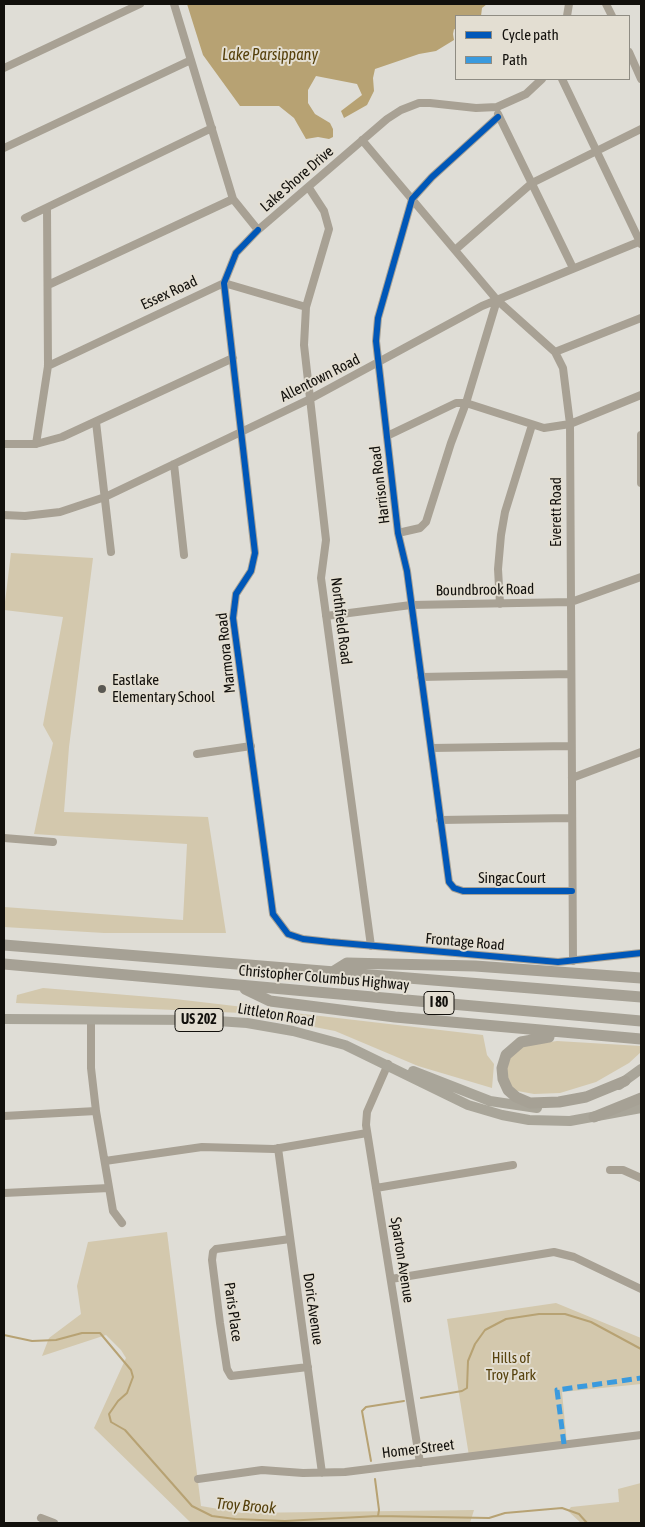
<!DOCTYPE html>
<style>
body{margin:0}
#map{position:relative;width:645px;height:1527px;overflow:hidden;background:#dfddd6;font-family:"Asap Condensed",sans-serif}
canvas{display:block}
.frame{position:absolute;inset:0;border:5px solid #12100c;pointer-events:none}
.legend{position:absolute;left:455px;top:15px;width:175px;height:65px;box-sizing:border-box;background:#e3ded2;border:1px solid #8f8c83;margin:0;padding:6px 9px;list-style:none;font-size:15px;color:#12100c}
.legend li{display:flex;align-items:center;gap:10px;height:25px}
.legend b{width:25px;border:1px solid #8f8c83}
</style>
<div id="map">
<canvas width="645" height="1527"></canvas>
<div class="frame"></div>
<ul class="legend">
<li><b style="height:6px;background:#0057b8"></b>Cycle path</li>
<li><b style="height:6px;background:#3a9ade"></b>Path</li>
</ul>
</div>
<script>
const ctx = document.querySelector('canvas').getContext('2d');
ctx.lineJoin = 'round';
function fill(path, color) {
  ctx.fillStyle = color;
  ctx.fill(path, 'evenodd');
}
function shape(rows) {
  const path = new Path2D();
  for (const r of rows) {
    path.moveTo(r[0], r[1]);
    for (let i = 2; i < r.length; i += 2) path.lineTo(r[i], r[i + 1]);
  }
  return path;
}
function stroke(path, color, width, dash) {
  ctx.strokeStyle = color;
  ctx.lineWidth = width;
  ctx.lineCap = dash ? 'butt' : 'round';
  ctx.setLineDash(dash || []);
  ctx.stroke(path);
}
function write(font, color, halo, rows, align = 'center') {
  ctx.font = font + ' "Asap Condensed",sans-serif';
  ctx.lineWidth = 4;
  ctx.setLineDash([]);
  ctx.textBaseline = 'middle';
  ctx.strokeStyle = halo;
  ctx.fillStyle = color;
  for (const [text, x, y, turn = 0] of rows) {
    ctx.save();
    ctx.translate(x, y);
    ctx.rotate((+turn || 0) * Math.PI / 180);
    ctx.textAlign = isNaN(turn) ? turn : align;
    if (halo) ctx.strokeText(text, 0, 0);
    ctx.fillText(text, 0, 0);
    ctx.restore();
  }
}
fill(shape([
 [11,553,93,558,69,747,64,812,208,817,226,933,104,933,4,927,4,907,183,920,187,844,34,834,53,743,43,725,63,617,4,610],
 [43,988,175,999,483,1035,487,1055,494,1064,492,1088,418,1066,335,1031,242,1013,16,1003,17,995],
 [557,1041,641,1046,641,1052,629,1063,596,1082,560,1093,534,1094,512,1090,506,1078,506,1065,511,1054,521,1046],
 [167,1232,201,1506,242,1513,474,1510,470,1523,192,1523,189,1521,94,1428,126,1358,121,1350,106,1335,42,1356,49,1338,81,1314,77,1286,88,1242],
 [556,1303,641,1338,641,1384,562,1392,567,1444,469,1456,447,1319],
 [641,1483,641,1523,581,1523,568,1511,571,1507,619,1502,618,1489]
]), '#d3c8ad');
fill(shape([
 [187,4,487,4,482,8,481,16,456,16,456,30,454,29,453,34,454,40,436,51,419,54,375,69,373,78,374,91,367,105,344,118,341,111,362,95,357,84,316,76,308,90,308,103,315,114,330,123,333,129,333,137,329,139,318,137,306,139,294,118,279,106,240,106,203,55]
]), '#b7a273');
stroke(shape([
 [4,1335,32,1341,56,1340,82,1333,100,1333,131,1370,133,1377,127,1393,118,1401,109,1414,111,1422,125,1430,192,1506,212,1516,235,1519,285,1521,378,1516,489,1518,505,1513,562,1508,579,1514,587,1523],
 [421,1398,462,1391,467,1388,468,1361,475,1344,485,1330,506,1319,539,1314,565,1314,591,1322,641,1349],
 [371,1461,362,1411,366,1407,404,1401],
 [375,1479,379,1510,378,1516]
]), '#b7a273', 2);
stroke(shape([
 [174,4,233,199,258,230,387,119,401,110,419,103,430,103,476,108,497,107,526,94,542,79],
 [606,4,612,16],
 [567,16,569,4],
 [629,52,641,79],
 [4,68,140,4],
 [562,79,641,244],
 [498,114,573,268],
 [498,117,432,177,412,199,378,318,376,341,398,533,407,571,449,882,454,888,463,891,572,891],
 [362,140,497,300,555,352,563,368,570,424,573,961],
 [4,148,191,60],
 [309,188,324,211,329,229,306,307,304,345,326,540,321,578,371,946],
 [25,218,212,128],
 [258,230,236,253,224,283,255,553,251,571,236,594,233,618,273,914,288,934,303,939,330,942,558,962,641,953],
 [455,250,532,183,641,129],
 [48,285,233,199],
 [555,352,641,318],
 [48,366,224,283,306,307],
 [96,422,111,552],
 [641,435,641,483],
 [387,436,456,403,466,403,544,428,570,424,641,395],
 [4,444,36,444,62,437,233,358],
 [36,444,48,366,47,208],
 [174,464,184,555],
 [4,515,25,516,60,512,105,497,310,399,482,306,641,241],
 [398,533,420,528,426,522,451,443,466,403,497,300],
 [500,604,498,569,501,535,505,512,532,425],
 [326,616,411,605,571,602,641,577],
 [421,677,571,674],
 [431,748,571,746],
 [197,754,251,746],
 [572,778,641,752],
 [440,820,571,818],
 [4,838,53,842],
 [91,1019,91,1068,96,1111,113,1211,122,1223],
 [388,1064,367,1112,366,1125,420,1463],
 [4,1116,96,1111],
 [278,1148,322,1473],
 [105,1161,202,1147,274,1149,367,1133],
 [610,1170,623,1170,641,1178],
 [376,1188,513,1165],
 [4,1193,109,1188],
 [290,1239,216,1249,213,1252,212,1260,220,1323,227,1369,231,1376,308,1367],
 [391,1279,554,1252,574,1257,641,1289],
 [198,1479,262,1470,303,1473,345,1472,641,1435],
 [41,1518,54,1523]
]), '#a8a194', 8);
stroke(shape([
 [4,1019,202,1020,247,1023,293,1031,345,1045,468,1105,502,1115,529,1120,570,1121,641,1108],
 [413,1071,490,1101,537,1108],
 [619,1085,641,1069]
]), '#a9a599', 10);
stroke(shape([
 [4,945,641,997],
 [4,964,641,1021],
 [331,973,347,963,475,966,641,978],
 [245,989,270,1001,395,1017,641,1039],
 [549,1037,521,1042,506,1055,502,1068,503,1079,508,1090,516,1097,530,1103,559,1102,586,1097,625,1081],
 [594,1117,641,1098]
]), '#a6a195', 11);
stroke(shape([
 [564,1444,557,1390,641,1378]
]), '#3a9ade', 5, [10, 5]);
stroke(shape([
 [498,117,432,177,412,199,378,318,376,341,398,533,407,571,449,882,454,888,463,891,572,891],
 [258,230,236,253,224,283,255,553,251,571,236,594,233,618,273,914,288,934,303,939,330,942,558,962,641,953]
]), '#0057b8', 6);
for (const [x, y, r, color] of [
 [102,689,5,"#5a5853"]
]) {
  const dot = new Path2D();
  dot.arc(x, y, r, 0, 2 * Math.PI);
  ctx.fillStyle = color;
  ctx.fill(dot);
  stroke(dot, '#e3ded2', 2);
}
for (const [x, y, w] of [
 [439,1003,30],
 [199,1020,48]
]) {
  const box = new Path2D();
  box.roundRect(x - w / 2, y - 11.5, w, 23, 4);
  ctx.fillStyle = '#e3ded2';
  ctx.fill(box);
  stroke(box, '#12100c', 1);
}
write('bold 14px', '#12100c', null, [
 ["I 80",439,1003],
 ["US 202",199,1020]
]);
write('15px', '#12100c', '#e3ded2', [
 ["Lake Shore Drive",297,179,-41],
 ["Essex Road",169,293,-25],
 ["Allentown Road",320,378,-27],
 ["Harrison Road",380,485,-97],
 ["Everett Road",556,512,-90],
 ["Boundbrook Road",485,590,-1],
 ["Northfield Road",341,621,83],
 ["Marmora Road",226,653,-96],
 ["Singac Court",512,878],
 ["Frontage Road",465,942,5],
 ["Christopher Columbus Highway",324,978,5],
 ["Littleton Road",276,1015,10],
 ["Sparton Avenue",402,1260,81],
 ["Doric Avenue",313,1309,82],
 ["Paris Place",233,1312,82],
 ["Homer Street",418,1449,-7]
]);
write('15px', '#12100c', '#e3ded2', [
 ["Eastlake",112,680],
 ["Elementary School",112,697]
], 'left');
write('15px', '#57420d', '#e3ded2', [
 ["Hills of",511,1358],
 ["Troy Park",511,1375]
]);
write('italic 16px', '#55400b', '#e3ded2', [
 ["Lake Parsippany",270,55],
 ["Troy Brook",246,1506,5]
]);
</script>
